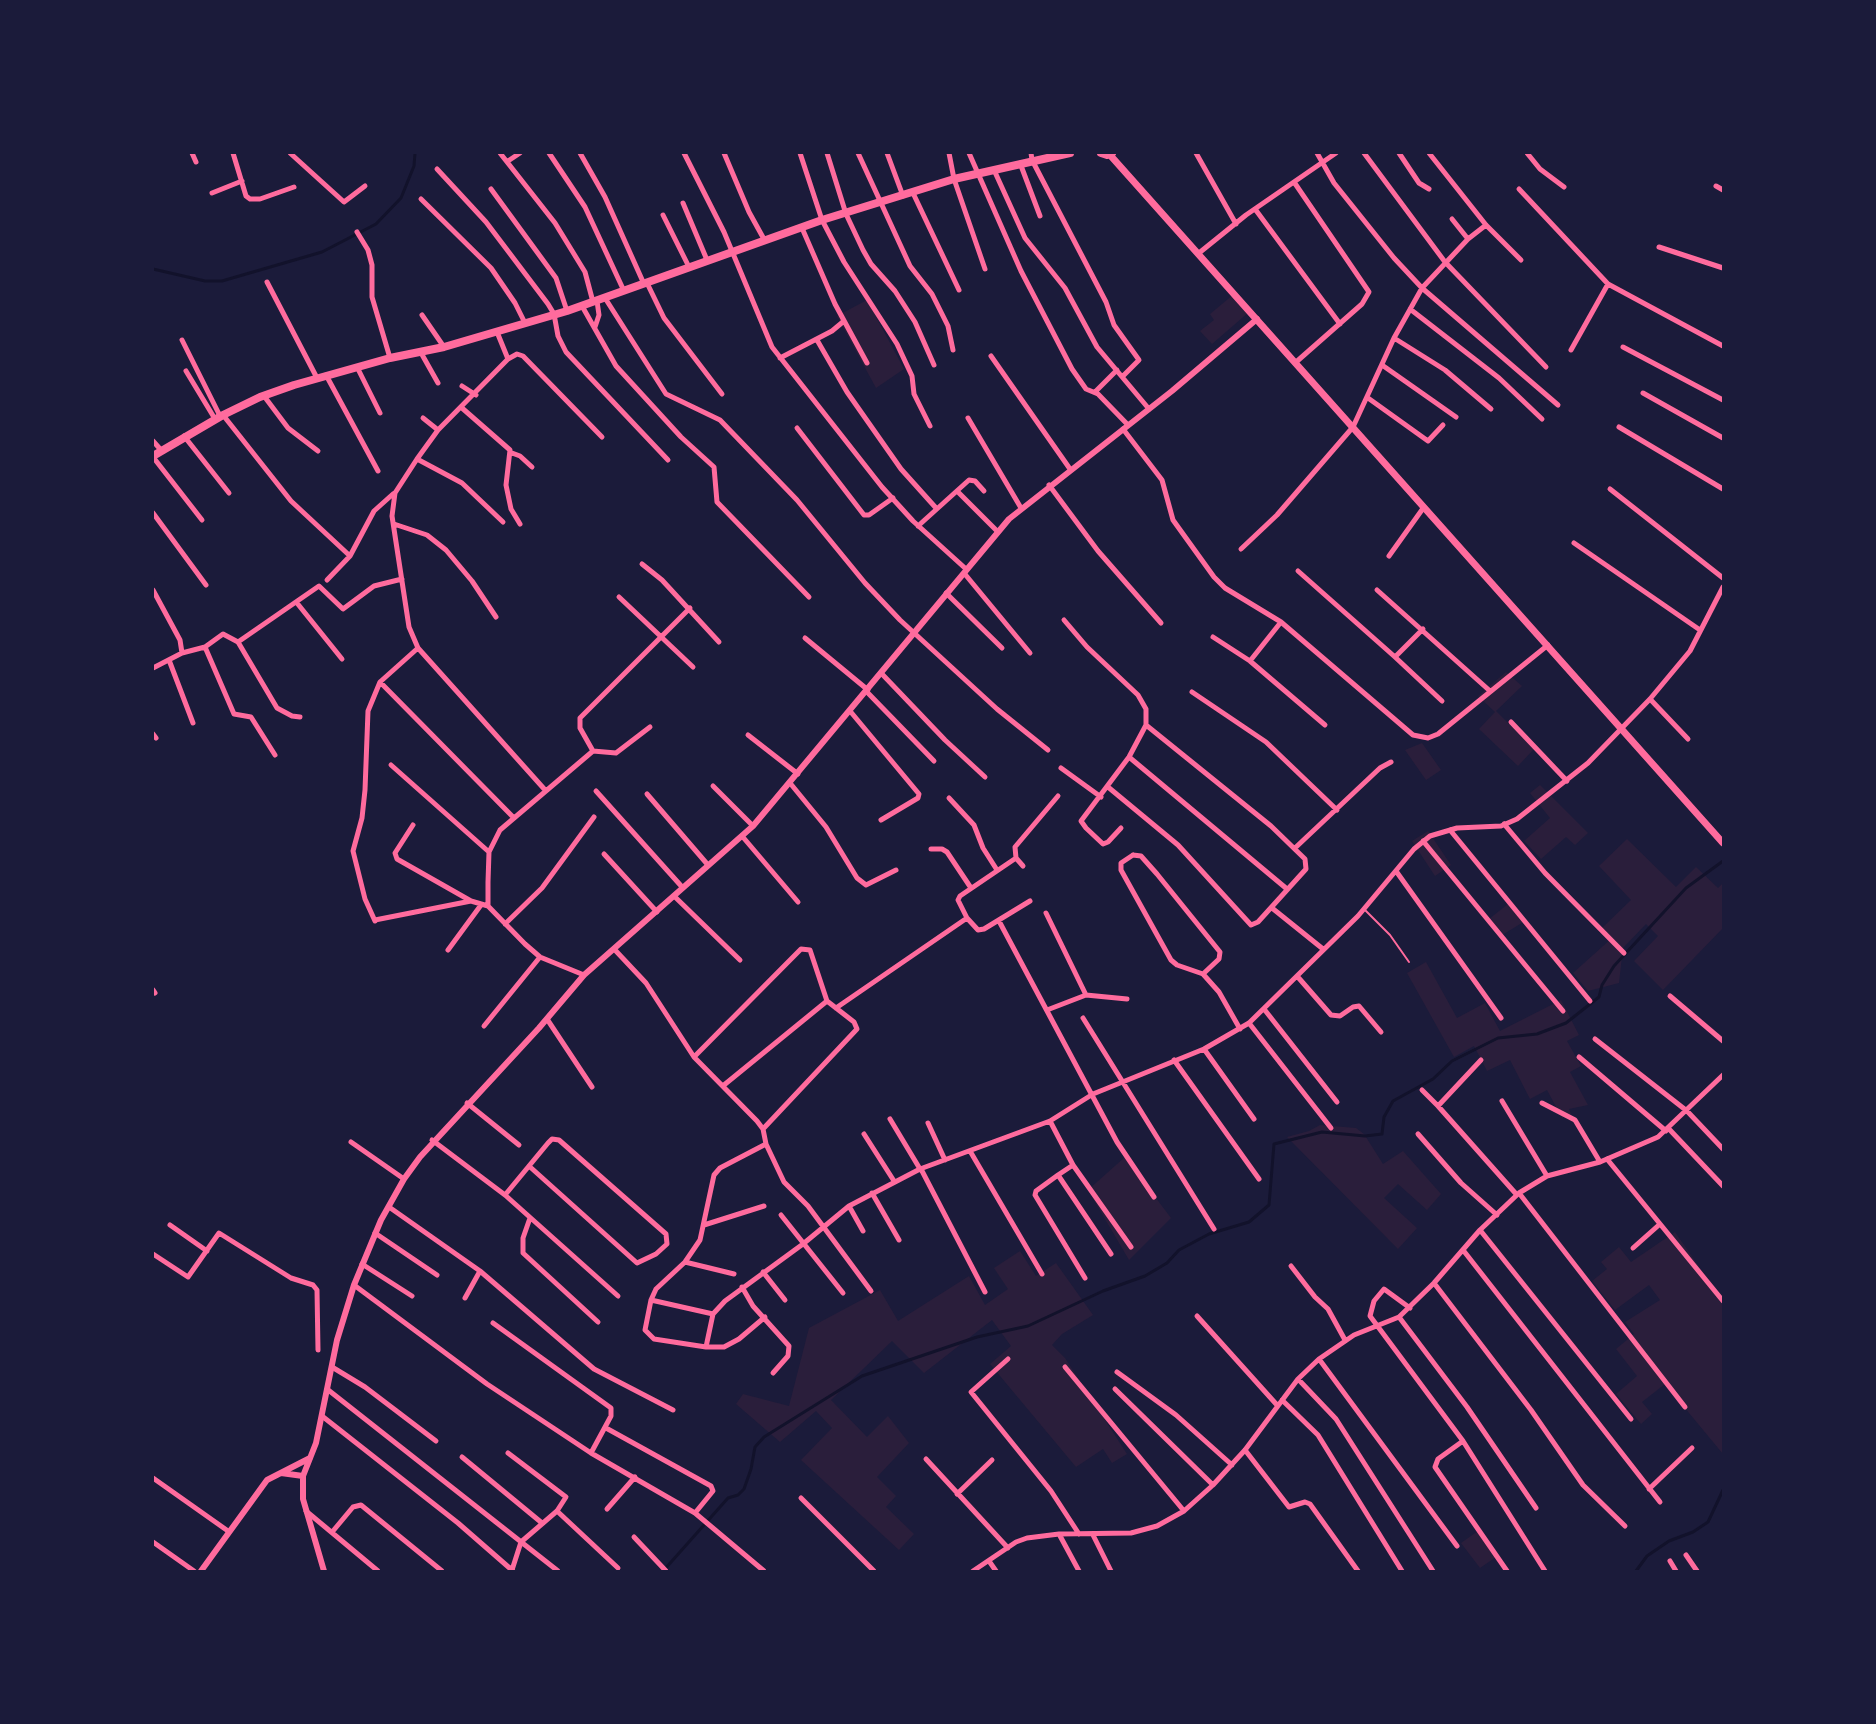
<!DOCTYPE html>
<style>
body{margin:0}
#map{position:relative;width:1876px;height:1724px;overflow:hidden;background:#1b1b3a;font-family:Arial,sans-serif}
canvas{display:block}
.frame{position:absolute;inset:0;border:154px solid #1b1b3a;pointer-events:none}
</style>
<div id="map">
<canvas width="1876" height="1724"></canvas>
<div class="frame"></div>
</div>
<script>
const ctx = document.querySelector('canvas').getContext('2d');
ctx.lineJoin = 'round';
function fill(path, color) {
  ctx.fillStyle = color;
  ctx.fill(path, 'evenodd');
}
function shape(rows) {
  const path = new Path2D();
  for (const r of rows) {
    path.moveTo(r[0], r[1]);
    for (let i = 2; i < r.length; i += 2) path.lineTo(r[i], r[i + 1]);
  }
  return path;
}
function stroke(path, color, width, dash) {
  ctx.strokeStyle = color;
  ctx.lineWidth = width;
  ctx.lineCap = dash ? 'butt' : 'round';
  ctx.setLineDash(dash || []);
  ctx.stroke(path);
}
fill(shape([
 [1234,294,1249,312,1212,344,1200,331,1214,320,1210,314],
 [867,300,904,369,876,388,837,316],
 [1506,672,1522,686,1496,711,1534,749,1518,766,1479,729,1495,712,1478,696],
 [1422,743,1441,770,1426,780,1405,750],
 [1540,785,1588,833,1575,845,1566,837,1541,859,1524,841,1550,818,1530,793],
 [1428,831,1451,865,1435,876,1412,841],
 [1627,839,1676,887,1696,867,1718,888,1723,883,1723,928,1663,990,1634,961,1658,936,1646,924,1623,948,1619,983,1588,991,1573,973,1612,938,1602,928,1631,900,1599,866],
 [1508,904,1525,921,1499,937,1489,919],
 [1426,962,1457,1018,1485,1003,1500,1031,1561,1000,1579,1035,1567,1041,1581,1066,1570,1072,1588,1105,1569,1109,1571,1114,1562,1118,1547,1090,1530,1099,1510,1060,1487,1071,1474,1046,1454,1057,1407,973],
 [1320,1125,1356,1128,1364,1134,1383,1164,1403,1151,1441,1194,1427,1210,1398,1184,1384,1198,1417,1228,1398,1249,1287,1137,1309,1131],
 [1125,1157,1171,1218,1129,1260,1088,1190],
 [1675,1232,1723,1301,1723,1454,1665,1384,1642,1402,1652,1414,1641,1424,1616,1394,1637,1376,1616,1349,1634,1334,1625,1322,1660,1300,1649,1285,1615,1310,1592,1281,1607,1269,1601,1262,1619,1247,1631,1262],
 [1020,1251,1036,1276,1056,1263,1093,1315,1062,1334,1052,1345,1065,1358,1127,1454,1112,1463,1103,1449,1076,1467,990,1364,1011,1346,992,1320,924,1373,892,1341,831,1400,867,1437,888,1416,909,1443,877,1477,896,1496,886,1507,914,1534,899,1550,801,1460,832,1428,816,1411,780,1442,736,1404,743,1394,789,1406,809,1328,880,1290,898,1321,969,1276,985,1305,1008,1289,994,1268],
 [1478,1531,1496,1557,1480,1568,1461,1543]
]), '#2a1e3b');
stroke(shape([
 [153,269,205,281,222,281,322,252,376,224,401,198,414,166,415,153],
 [664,1570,728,1498,738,1495,744,1489,751,1469,755,1447,764,1437,862,1376,977,1337,1028,1326,1103,1291,1145,1276,1167,1263,1179,1250,1209,1234,1249,1222,1269,1205,1274,1144,1322,1132,1365,1136,1382,1134,1384,1117,1393,1101,1433,1079,1452,1061,1498,1038,1537,1034,1566,1023,1599,997,1602,985,1614,966,1686,888,1723,861],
 [1636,1571,1647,1556,1669,1541,1693,1532,1708,1522,1723,1490]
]), '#12122b', 3);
stroke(shape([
 [1365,910,1390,935,1409,962]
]), '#ff6b9d', 2);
stroke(shape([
 [192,153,196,162],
 [233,153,246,196,250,199,260,199,294,187],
 [290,153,344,202,365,186],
 [500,153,555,223,585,272,593,302],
 [549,153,585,207,624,291],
 [580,153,605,197,644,284],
 [684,153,724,232,772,347,882,487,913,521,966,569],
 [724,153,749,212,765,241],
 [800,153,822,220,844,262,897,344,912,376,914,394,930,426],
 [827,153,846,214,863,250,871,264,895,291,915,322,934,365],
 [858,153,910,266,932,294,948,326,953,350],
 [887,153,903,196],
 [949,153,954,179,985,269],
 [969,153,1021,271,1072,369,1086,389,1098,394,1128,425],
 [1031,153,1032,160,1106,302,1114,325,1139,360,1123,376],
 [1196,153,1236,224],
 [1317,153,1334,183,1394,258,1422,288,1558,405],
 [1364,153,1445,262,1546,367],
 [1399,153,1419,183,1429,189],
 [1429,153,1486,225,1521,260],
 [1527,153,1540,169,1564,187],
 [508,161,520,153],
 [1020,163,1040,216],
 [437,169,486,222,548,304,554,314,558,336,566,352,668,460],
 [994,170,1025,238,1065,288,1097,347,1149,409],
 [1294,182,1369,292,1362,304,1295,363],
 [1716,186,1723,190],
 [491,189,556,278,567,311],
 [1519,189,1608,284,1723,346],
 [212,193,242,181],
 [913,193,959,290],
 [421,199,491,268,515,303,525,323],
 [683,203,707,260],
 [1255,209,1340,324],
 [663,215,689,267],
 [1452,219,1468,239],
 [802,228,835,304,867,363],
 [357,232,368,250,372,265,372,297,390,358],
 [1659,247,1723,268],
 [1199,253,1246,215,1336,153],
 [267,282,317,378],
 [647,283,664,318,722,394],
 [605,298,666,394,720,420,797,500,865,583,900,620,997,709,1048,750],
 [582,306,616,366,681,437,714,467,717,502,809,597],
 [1410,309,1499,378,1542,419],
 [422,315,444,347],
 [595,327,599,315,597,301],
 [497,332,508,359,438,430,417,459,395,493,392,516,409,627,418,648,546,791],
 [1394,338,1445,370,1491,409],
 [182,340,220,416],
 [817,340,847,392,901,469,936,508],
 [1623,347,1723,400],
 [1571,350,1608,284],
 [420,351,438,383],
 [991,356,1070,469],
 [780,358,832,331,844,321],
 [508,359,517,354,523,356,602,437],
 [1382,365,1456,417],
 [357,367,380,413],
 [186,371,215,419],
 [326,375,378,471],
 [462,386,476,395],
 [1095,392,1117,370],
 [1643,393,1723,438],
 [264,396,288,428,318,451],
 [1368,398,1428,441,1443,425],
 [462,408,510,450,506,485,511,509,520,524],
 [223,415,291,501,350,556],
 [423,418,438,430],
 [968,418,1021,508],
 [1619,427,1723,489],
 [797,428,864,515,869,515,893,498],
 [1123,429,1162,480,1173,520,1214,577,1225,588,1281,622,1413,735,1428,738,1438,734,1548,645],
 [184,436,229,493],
 [153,441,161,450],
 [512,453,520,456,532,467],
 [153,457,202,520],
 [417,459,462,483,503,522],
 [1049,485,1098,551,1161,623],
 [1610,489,1723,578],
 [957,491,997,531],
 [153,513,206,585],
 [394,524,427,535,446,550,472,581,496,617],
 [918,526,969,480,975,481,984,491],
 [1574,543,1700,630],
 [1241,549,1277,515,1353,427,1394,338,1422,288,1468,239,1486,225],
 [1389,556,1424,507],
 [642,564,662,580,719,642],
 [1298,571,1395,657],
 [964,573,1030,653],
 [327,580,350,556,374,511,393,494],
 [153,590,180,640,182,653],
 [1377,590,1490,691],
 [946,593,1002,648],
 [619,597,693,667],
 [297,603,342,659],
 [1064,620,1087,647,1138,695,1146,709,1146,725,1129,757,1081,821,1086,828,1103,844,1108,842,1121,828],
 [1423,629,1395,657,1442,701],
 [1213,637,1250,661,1325,725],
 [805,638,868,690],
 [238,642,277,708,292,716,300,717],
 [205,647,234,714,251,717,275,755],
 [169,660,193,723],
 [1250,661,1281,622],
 [153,668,182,653,205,647,223,634,238,642,319,586,343,609,374,586,402,579],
 [882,674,945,740,985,777],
 [380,682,514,818],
 [867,692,934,761],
 [1192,692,1266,742,1337,810],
 [1650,699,1688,739],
 [850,711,919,794,918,798,881,820],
 [1511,722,1567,781],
 [153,734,156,738],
 [748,735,798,774],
 [593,751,580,728,580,718,690,608],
 [593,751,616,753,650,727],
 [1129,757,1287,889],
 [391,765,489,852],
 [1061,768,1101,797],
 [790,783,826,827,857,878,866,885,896,870],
 [713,786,753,826],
 [1108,787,1178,845,1251,925,1258,922,1306,869,1305,859,1271,826,1146,725],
 [596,791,683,888],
 [647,794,708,865],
 [949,798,974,825,983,848,997,870],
 [1504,824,1545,873,1624,953],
 [413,825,395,853,397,859,471,901,488,906],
 [1450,830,1590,1001],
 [742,836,798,902],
 [1423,841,1563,1011],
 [1295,848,1380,768,1391,762],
 [931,849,942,849,947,852,971,888],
 [604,854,657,912],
 [1133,855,1141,856,1157,874,1220,952,1219,959,1203,974,1177,965,1171,960,1121,870,1121,863,1133,855],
 [1016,858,960,896,958,900,967,918,978,930,984,929,1030,901],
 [1023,866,1016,858,1015,847,1058,796],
 [1396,871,1501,1018],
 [674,896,740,960],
 [1272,908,1323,949],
 [1046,913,1086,995],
 [375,920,471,901],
 [375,921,365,899,353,851,362,818,365,790,368,711,380,682,418,648],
 [999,921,1117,1142,1154,1197],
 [505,924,542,888,594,817],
 [448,950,481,905],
 [615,950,646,983,694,1057,757,1121,763,1129,766,1144,784,1182,808,1206,871,1291],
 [1203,974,1219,992,1240,1029],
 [584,975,540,957,525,944,488,906,488,882,489,852,500,830,593,751],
 [1297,976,1331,1015,1340,1016,1353,1007,1359,1006,1381,1032],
 [153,990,155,993],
 [1670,996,1723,1041],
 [836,1008,967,918],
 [1264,1009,1337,1102],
 [1047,1010,1086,995,1127,999],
 [1083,1018,1214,1229],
 [547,1019,592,1087],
 [1249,1023,1331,1128],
 [484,1026,540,957],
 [1595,1039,1687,1111,1723,1149],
 [1204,1049,1254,1119],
 [694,1057,801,949,810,950,827,1001,854,1022,857,1029,763,1129],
 [1579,1057,1666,1131],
 [1174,1060,1259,1179],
 [1481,1060,1438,1106,1517,1195],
 [724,1085,827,1001],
 [1422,1090,1438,1106],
 [1502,1101,1547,1176],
 [467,1103,519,1145],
 [1542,1103,1575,1120,1600,1162],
 [890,1119,920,1169],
 [1050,1121,1073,1165,1058,1175,1111,1254],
 [928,1123,945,1160],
 [1669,1129,1723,1186],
 [864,1134,894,1181],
 [1418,1134,1461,1183,1497,1215],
 [432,1140,505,1195,618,1296],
 [351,1142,404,1179],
 [970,1151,1042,1274],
 [1607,1159,1723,1301],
 [1073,1165,1131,1247],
 [921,1169,985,1292],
 [1058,1175,1036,1191,1035,1195,1085,1278],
 [872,1193,899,1240],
 [1519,1193,1685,1407],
 [505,1195,548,1143,552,1139,559,1140,666,1234,667,1244,656,1254,637,1263,529,1166],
 [849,1206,863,1231],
 [389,1207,480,1271,594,1369,673,1410],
 [781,1215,843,1293],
 [530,1218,523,1238,523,1253,598,1322],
 [170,1225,207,1251],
 [704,1225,764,1206],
 [1480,1230,1631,1419],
 [375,1233,437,1275],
 [1633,1248,1660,1224],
 [1463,1250,1660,1502],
 [153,1254,188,1277,219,1233,291,1278,313,1285,317,1290,318,1350],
 [685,1262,734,1274],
 [362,1264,412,1296],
 [1291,1266,1315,1297,1328,1309,1345,1340],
 [763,1272,785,1300],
 [1434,1283,1531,1410,1583,1485,1625,1526],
 [354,1285,487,1384,591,1453,695,1513,764,1571],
 [742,1287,753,1306,789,1346,788,1356,773,1373],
 [465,1298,480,1271],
 [651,1300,713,1314],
 [1410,1308,1384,1289,1374,1301,1370,1316,1463,1441,1545,1571],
 [1197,1316,1277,1405],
 [765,1317,739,1339,724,1347,706,1347,654,1339,645,1330,651,1300,656,1289,685,1262,700,1240,714,1175,720,1168,766,1144],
 [1399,1317,1467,1407,1536,1508],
 [493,1323,611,1408,611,1416,591,1453],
 [706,1347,713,1314,725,1301,803,1244,849,1206,920,1169,1050,1121,1093,1094,1204,1049,1249,1023,1358,916,1414,849,1430,836,1457,828,1501,826,1517,819,1588,763,1650,699,1690,651,1723,587],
 [1008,1359,971,1392,1051,1491,1079,1534],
 [1319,1359,1457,1546],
 [332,1367,365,1387,436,1441],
 [1065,1367,1184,1511],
 [1117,1372,1176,1415,1232,1465],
 [1298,1379,1336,1419,1433,1571],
 [327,1389,558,1571],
 [1115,1389,1213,1485],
 [1282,1400,1318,1435,1402,1571],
 [322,1416,458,1523,513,1571],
 [606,1428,711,1486,713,1491,695,1513],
 [1463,1441,1438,1459,1435,1467,1507,1571],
 [1245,1450,1289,1507,1305,1502,1310,1504,1358,1571],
 [508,1453,566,1497,557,1511,521,1542,512,1570],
 [462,1457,542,1523],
 [926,1459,1008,1548],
 [153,1478,228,1531],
 [1649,1489,1692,1448],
 [957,1494,992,1460],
 [801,1498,874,1571],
 [607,1509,635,1477],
 [306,1511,378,1571],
 [557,1511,618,1568],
 [333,1531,353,1507,361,1505,442,1571],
 [1059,1534,1079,1571],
 [1093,1535,1111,1571],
 [634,1537,666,1571],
 [153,1542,194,1571],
 [1686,1555,1697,1571],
 [989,1561,996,1571],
 [1670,1561,1676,1571],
 [973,1571,1016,1542,1027,1538,1059,1534,1131,1533,1157,1526,1184,1511,1213,1485,1245,1450,1298,1379,1319,1359,1354,1335,1399,1317,1434,1283,1480,1230,1519,1193,1547,1176,1600,1162,1658,1137,1723,1075]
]), '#ff6b9d', 5);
stroke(shape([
 [281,1473,303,1476],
 [201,1571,267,1480,310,1458],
 [324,1571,303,1499,303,1476,316,1443,337,1340,354,1285,381,1220,404,1179,420,1157,539,1028,584,975,753,826,1009,519,1172,391,1257,319]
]), '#ff6b9d', 6);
stroke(shape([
 [1110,155,1723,843]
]), '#ff6b9d', 7);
stroke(shape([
 [1101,153,1107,155,1112,153],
 [153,456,223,415,260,397,294,385,390,358,444,347,567,311,822,220,954,179,1070,153]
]), '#ff6b9d', 8);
</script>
